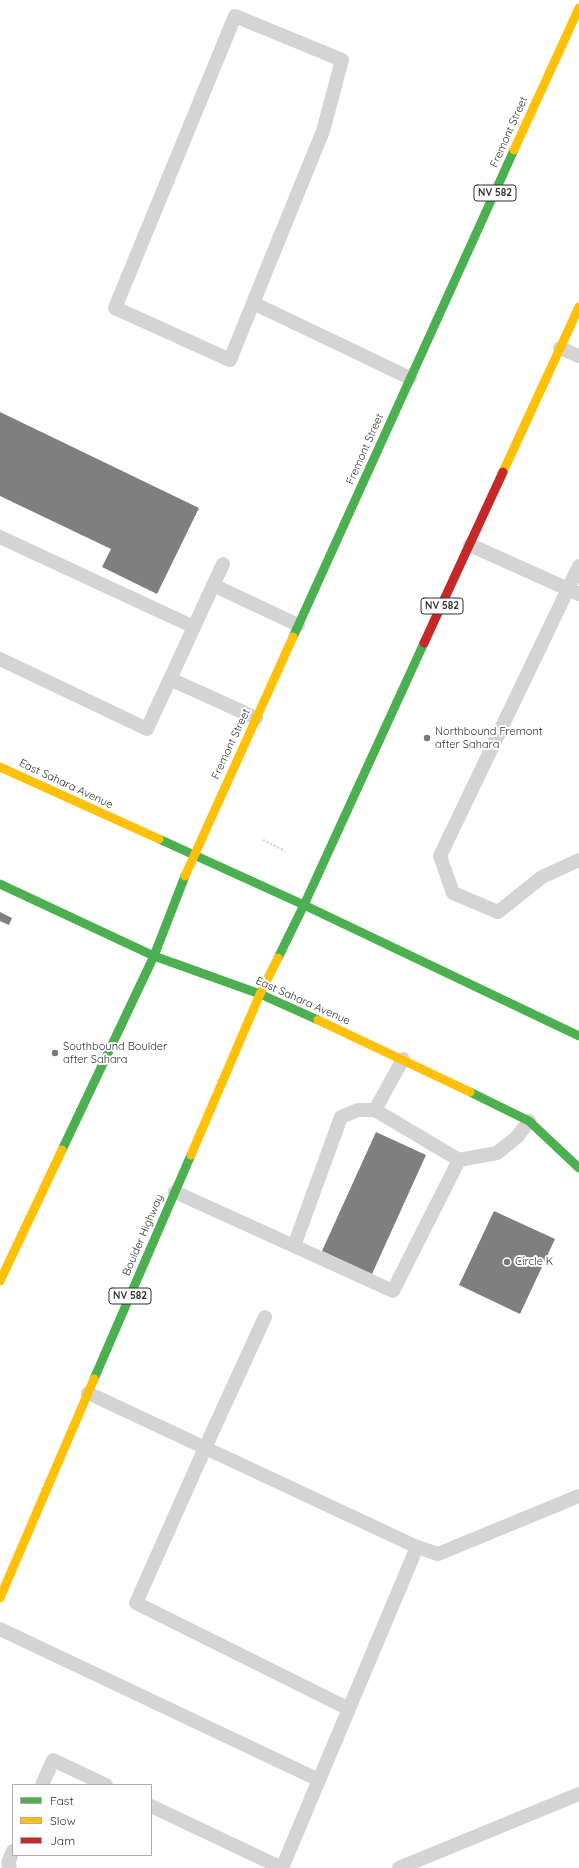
<!DOCTYPE html>
<style>
body{margin:0}
#map{position:relative;width:579px;height:1868px;overflow:hidden;background:#fff;font-family:Quicksand,sans-serif}
canvas{display:block}
.legend{position:absolute;left:12px;top:1784px;width:140px;height:72px;box-sizing:border-box;background:#fff;border:1px solid #acacac;margin:0;padding:5px 7px;list-style:none;font-size:12px;color:#303030}
.legend li{display:flex;align-items:center;gap:8px;height:20px}
.legend b{width:20px;border:1px solid #acacac}
</style>
<div id="map">
<canvas width="579" height="1868"></canvas>
<ul class="legend">
<li><b style="height:5px;background:#4caf50"></b>Fast</li>
<li><b style="height:5px;background:#ffc107"></b>Slow</li>
<li><b style="height:5px;background:#c62828"></b>Jam</li>
</ul>
</div>
<script>
const ctx = document.querySelector('canvas').getContext('2d');
ctx.lineJoin = 'round';
function fill(path, color) {
  ctx.fillStyle = color;
  ctx.fill(path, 'evenodd');
}
function shape(rows) {
  const path = new Path2D();
  for (const r of rows) {
    path.moveTo(r[0], r[1]);
    for (let i = 2; i < r.length; i += 2) path.lineTo(r[i], r[i + 1]);
  }
  return path;
}
function stroke(path, color, width, dash) {
  ctx.strokeStyle = color;
  ctx.lineWidth = width;
  ctx.lineCap = dash ? 'butt' : 'round';
  ctx.setLineDash(dash || []);
  ctx.stroke(path);
}
function write(font, color, halo, rows, align = 'center') {
  ctx.font = font + ' Quicksand,sans-serif';
  ctx.lineWidth = 4;
  ctx.setLineDash([]);
  ctx.textBaseline = 'middle';
  ctx.strokeStyle = halo;
  ctx.fillStyle = color;
  for (const [text, x, y, turn = 0] of rows) {
    ctx.save();
    ctx.translate(x, y);
    ctx.rotate((+turn || 0) * Math.PI / 180);
    ctx.textAlign = isNaN(turn) ? turn : align;
    if (halo) ctx.strokeText(text, 0, 0);
    ctx.fillText(text, 0, 0);
    ctx.restore();
  }
}
fill(shape([
 [0,412,199,508,157,594,102,567,111,549,0,496],
 [0,912,12,918,9,925,0,921],
 [376,1132,426,1155,372,1274,322,1251],
 [494,1211,555,1239,520,1314,459,1285]
]), '#7f7f7f');
stroke(shape([
 [263,840,285,851]
]), '#d4d4d4', 2.5, [2, 2]);
stroke(shape([
 [253,303,230,360,115,308,235,16,342,60,323,131,253,303,410,378],
 [560,348,579,356],
 [0,537,194,627],
 [470,545,579,594],
 [579,566,440,856,453,893,498,912,542,877,579,860],
 [213,585,298,625],
 [0,659,147,729,223,564],
 [170,679,256,718],
 [375,1110,403,1059],
 [175,1192,393,1291,459,1160,497,1153,517,1137,529,1121],
 [294,1246,341,1117,358,1110,375,1110,459,1160],
 [265,1317,205,1448,136,1603,349,1709],
 [88,1393,417,1547,282,1868],
 [417,1547,438,1554,579,1496],
 [0,1629,319,1780],
 [42,1785,53,1760,106,1785],
 [151,1806,282,1868],
 [10,1868,8,1863,13,1851],
 [399,1868,579,1794]
]), '#d4d4d4', 14);
stroke(shape([
 [293,637,514,150],
 [159,839,304,905,579,1036],
 [0,884,154,956,260,994,318,1020],
 [278,958,304,905,424,643],
 [470,1092,529,1121,579,1168],
 [62,1150,154,956,185,876],
 [94,1379,191,1155]
]), '#4caf50', 9);
stroke(shape([
 [514,150,579,8],
 [503,472,579,307],
 [0,767,159,839],
 [185,876,293,637],
 [318,1020,470,1092],
 [191,1155,260,994,278,958],
 [0,1281,62,1150],
 [0,1598,94,1379]
]), '#ffc107', 9);
stroke(shape([
 [424,643,503,472]
]), '#c62828', 9);
for (const [x, y, r, color] of [
 [427,738,4,"#787878"],
 [55,1053,4,"#787878"],
 [507,1262,4,"#787878"]
]) {
  const dot = new Path2D();
  dot.arc(x, y, r, 0, 2 * Math.PI);
  ctx.fillStyle = color;
  ctx.fill(dot);
  stroke(dot, '#fff', 1.5);
}
for (const [x, y, w] of [
 [495,193,42],
 [442,606,42],
 [130,1296,42]
]) {
  const box = new Path2D();
  box.roundRect(x - w / 2, y - 8, w, 16, 3);
  ctx.fillStyle = '#fff';
  ctx.fill(box);
  stroke(box, '#303030', 1);
}
write('bold 10px', '#303030', null, [
 ["NV 582",495,193],
 ["NV 582",442,606],
 ["NV 582",130,1296]
]);
write('11px', '#303030', '#fff', [
 ["Fremont Street",509,132,-66],
 ["Fremont Street",365,449,-66],
 ["Fremont Street",231,744,-65],
 ["East Sahara Avenue",66,784,25],
 ["East Sahara Avenue",303,1001,24],
 ["Boulder Highway",143,1235,-67]
]);
write('11px', '#303030', '#fff', [
 ["Northbound Fremont",435,732],
 ["after Sahara",435,745],
 ["Southbound Boulder",63,1047],
 ["after Sahara",63,1060],
 ["Circle K",515,1262]
], 'left');
</script>
